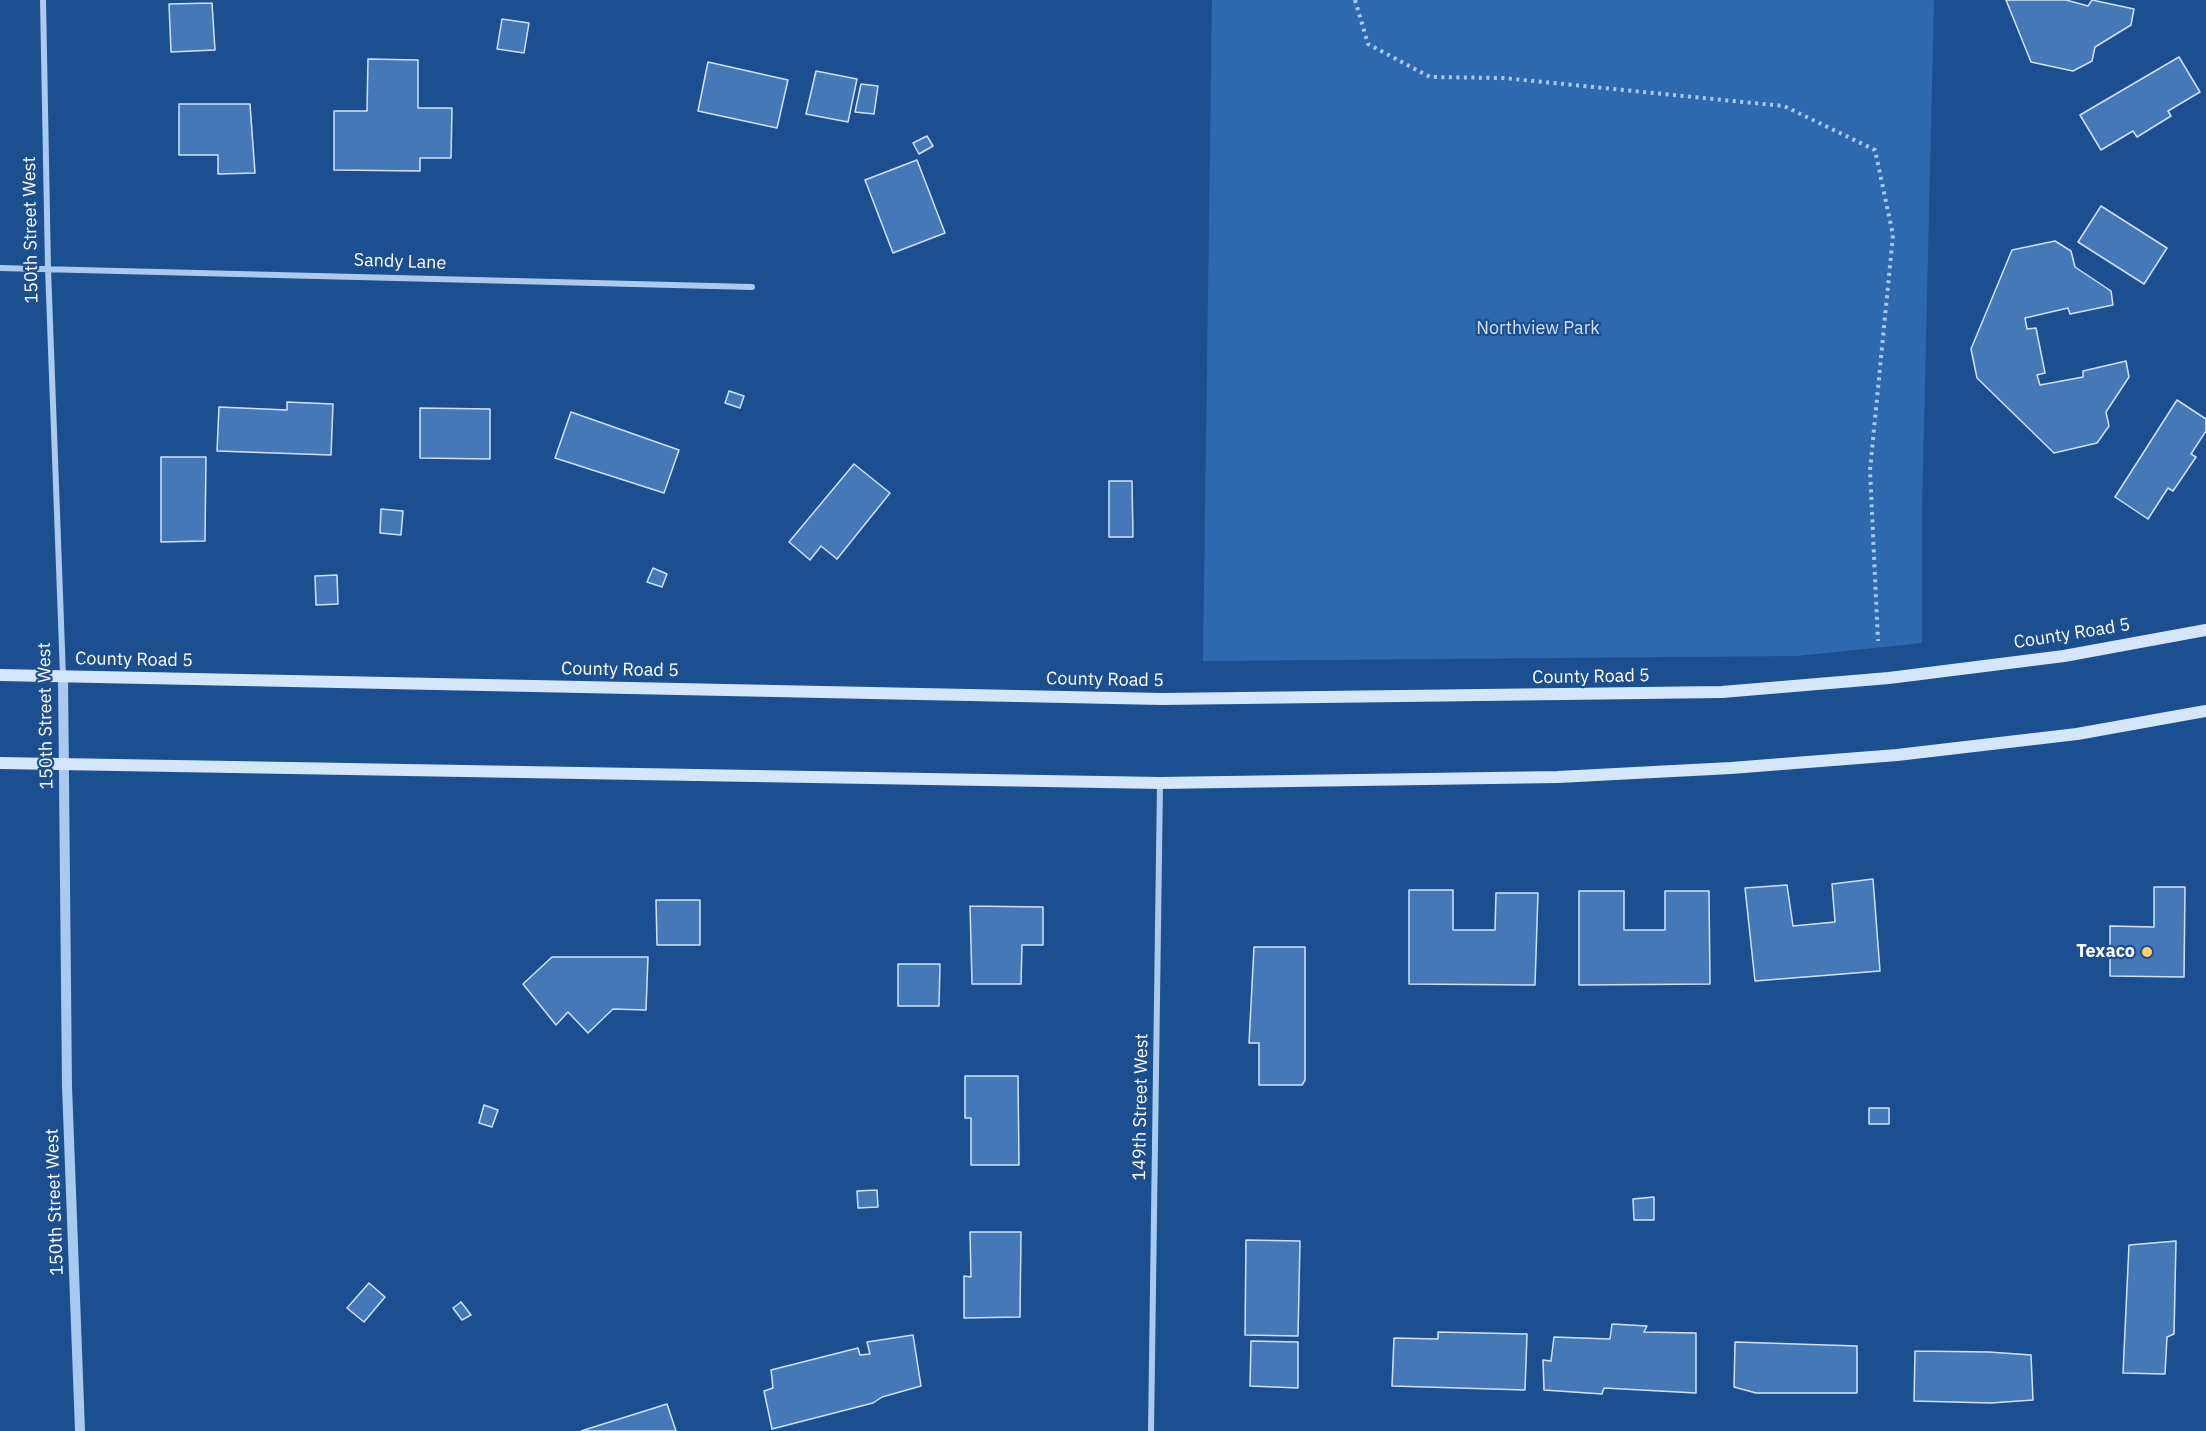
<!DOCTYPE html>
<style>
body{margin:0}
canvas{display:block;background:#1b4f8f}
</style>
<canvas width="2206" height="1431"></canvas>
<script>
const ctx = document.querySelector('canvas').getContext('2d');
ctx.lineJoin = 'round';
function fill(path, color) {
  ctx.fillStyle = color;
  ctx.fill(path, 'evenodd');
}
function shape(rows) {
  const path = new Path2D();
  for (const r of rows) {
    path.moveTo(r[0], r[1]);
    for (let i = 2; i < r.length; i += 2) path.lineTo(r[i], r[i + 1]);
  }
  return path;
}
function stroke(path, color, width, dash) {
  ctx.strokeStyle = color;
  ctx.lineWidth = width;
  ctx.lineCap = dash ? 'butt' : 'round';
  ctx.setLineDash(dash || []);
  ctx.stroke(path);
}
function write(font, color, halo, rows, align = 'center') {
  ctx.font = font + ' "IBM Plex Sans",sans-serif';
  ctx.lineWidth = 4.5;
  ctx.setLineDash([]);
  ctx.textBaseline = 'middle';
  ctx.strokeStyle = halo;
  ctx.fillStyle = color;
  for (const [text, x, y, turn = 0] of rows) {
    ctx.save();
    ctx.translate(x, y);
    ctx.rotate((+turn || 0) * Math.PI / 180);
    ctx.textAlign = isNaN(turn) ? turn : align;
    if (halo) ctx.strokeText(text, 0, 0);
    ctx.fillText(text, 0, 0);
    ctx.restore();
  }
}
fill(shape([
 [1212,0,1934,0,1922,510,1922,643,1797,656,1203,661]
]), '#2e69ad');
const building = shape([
 [2006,0,2066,0,2088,6,2092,0,2134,9,2131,25,2095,47,2092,61,2073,71,2031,62,2006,0],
 [212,3,215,50,171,52,169,4,212,3],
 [502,19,529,23,524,53,497,49,502,19],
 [2179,57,2200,92,2168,111,2171,116,2137,137,2133,131,2101,150,2080,115,2179,57],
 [368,59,418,60,418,108,452,108,451,158,420,158,420,171,334,170,334,111,367,111,368,59],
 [708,62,788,80,777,128,698,111,708,62],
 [816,71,857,79,848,122,806,114,816,71],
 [861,84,878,86,874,114,855,112,861,84],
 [179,104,250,104,255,173,218,174,218,155,179,155,179,104],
 [927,136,933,146,919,154,913,143,927,136],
 [917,160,945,233,893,253,865,180,917,160],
 [2101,206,2167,248,2144,284,2078,242,2101,206],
 [2055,241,2071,251,2075,267,2111,291,2113,305,2070,314,2068,308,2025,318,2027,329,2036,328,2045,373,2037,375,2040,385,2083,377,2083,371,2126,361,2129,377,2106,412,2109,426,2097,443,2054,453,1977,378,1971,349,2012,250,2055,241],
 [729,391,744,396,740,408,725,403,729,391],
 [2177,400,2206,419,2206,431,2191,454,2196,457,2173,491,2168,488,2148,519,2115,497,2177,400],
 [287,402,333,404,331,455,217,451,219,407,287,410,287,402],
 [420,408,490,409,490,459,420,458,420,408],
 [571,412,679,450,664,493,555,458,571,412],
 [161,457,206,457,205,541,161,542,161,457],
 [854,464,890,493,837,559,821,546,810,560,789,542,854,464],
 [1109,481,1132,481,1133,537,1109,537,1109,481],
 [381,509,403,511,401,535,380,533,381,509],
 [653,568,667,574,662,587,647,582,653,568],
 [337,575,338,604,316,605,315,576,337,575],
 [1873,879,1880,971,1755,981,1745,888,1787,885,1793,926,1835,922,1832,884,1873,879],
 [2154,887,2185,887,2184,977,2110,976,2110,926,2154,927,2154,887],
 [1409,890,1453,890,1453,930,1495,930,1496,893,1538,893,1535,985,1409,984,1409,890],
 [1579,891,1624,891,1624,930,1665,930,1665,891,1709,891,1710,984,1579,985,1579,891],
 [656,900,700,900,700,945,657,945,656,900],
 [970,906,1043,907,1043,945,1022,945,1021,984,972,984,970,906],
 [1254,947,1305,947,1305,1080,1302,1085,1259,1085,1259,1043,1249,1043,1254,947],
 [552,957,648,957,646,1010,613,1009,588,1033,568,1012,556,1025,523,984,552,957],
 [898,964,940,964,939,1006,898,1006,898,964],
 [965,1076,1018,1076,1019,1165,971,1165,971,1118,965,1118,965,1076],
 [484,1105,498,1110,492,1127,479,1123,484,1105],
 [1869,1108,1889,1108,1889,1124,1869,1124,1869,1108],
 [877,1190,878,1207,858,1208,857,1191,877,1190],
 [1654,1197,1654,1220,1634,1220,1633,1199,1654,1197],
 [970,1232,1021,1232,1020,1317,964,1318,964,1276,971,1277,970,1232],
 [1246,1240,1300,1241,1298,1336,1245,1335,1246,1240],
 [2176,1241,2174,1334,2167,1337,2165,1374,2123,1373,2129,1245,2176,1241],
 [369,1283,385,1297,364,1322,347,1308,369,1283],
 [461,1302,471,1315,462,1320,453,1308,461,1302],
 [1612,1324,1647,1326,1644,1332,1696,1333,1696,1393,1604,1388,1602,1394,1544,1390,1543,1360,1551,1361,1554,1337,1610,1339,1612,1324],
 [1438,1332,1527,1334,1525,1390,1392,1386,1394,1338,1438,1339,1438,1332],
 [913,1335,921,1386,882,1397,873,1403,772,1429,764,1391,773,1388,771,1370,858,1348,860,1355,870,1354,867,1342,913,1335],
 [1251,1341,1298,1342,1298,1388,1250,1386,1251,1341],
 [1735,1342,1857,1346,1857,1393,1756,1393,1734,1387,1735,1342],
 [1915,1351,1989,1352,2031,1355,2033,1400,1991,1403,1914,1401,1915,1351],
 [667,1404,676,1431,581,1431,667,1404]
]);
fill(building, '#4478b7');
stroke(building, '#cfe3fa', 1.5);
stroke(shape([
 [1355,0,1368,44,1430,77,1503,78,1784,106,1875,150,1893,235,1870,470,1878,641]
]), '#a9c9ee', 4, [3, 4.5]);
stroke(shape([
 [43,0,48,268,63,676],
 [0,268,752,287],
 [1151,1431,1160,783]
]), '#a9c9ee', 6);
stroke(shape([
 [63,676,67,1086,80,1431]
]), '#a9c9ee', 10);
stroke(shape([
 [0,675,1162,699,1722,692,1889,678,2064,656,2206,630],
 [0,763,1160,783,1558,777,1731,768,1897,755,2077,734,2206,711]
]), '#d6e6fa', 12);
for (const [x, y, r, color] of [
 [2147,952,6,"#ffd166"]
]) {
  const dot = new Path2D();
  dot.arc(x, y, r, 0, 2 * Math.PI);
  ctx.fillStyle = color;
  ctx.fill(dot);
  stroke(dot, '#1b4f8f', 2);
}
write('18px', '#fff', '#1b4f8f', [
 ["150th Street West",31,230,-91],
 ["Sandy Lane",400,262,2],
 ["County Road 5",2072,634,-9],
 ["County Road 5",134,660,1],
 ["County Road 5",620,670,1],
 ["County Road 5",1591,677,-1],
 ["County Road 5",1105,680,1],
 ["150th Street West",46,716,-91],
 ["149th Street West",1141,1107,-89],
 ["150th Street West",55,1202,-92]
]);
write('18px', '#cfe3fa', '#1b4f8f', [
 ["Northview Park",1538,329]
]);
write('bold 18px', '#fff', '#1b4f8f', [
 ["Texaco",2135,952]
], 'right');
</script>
